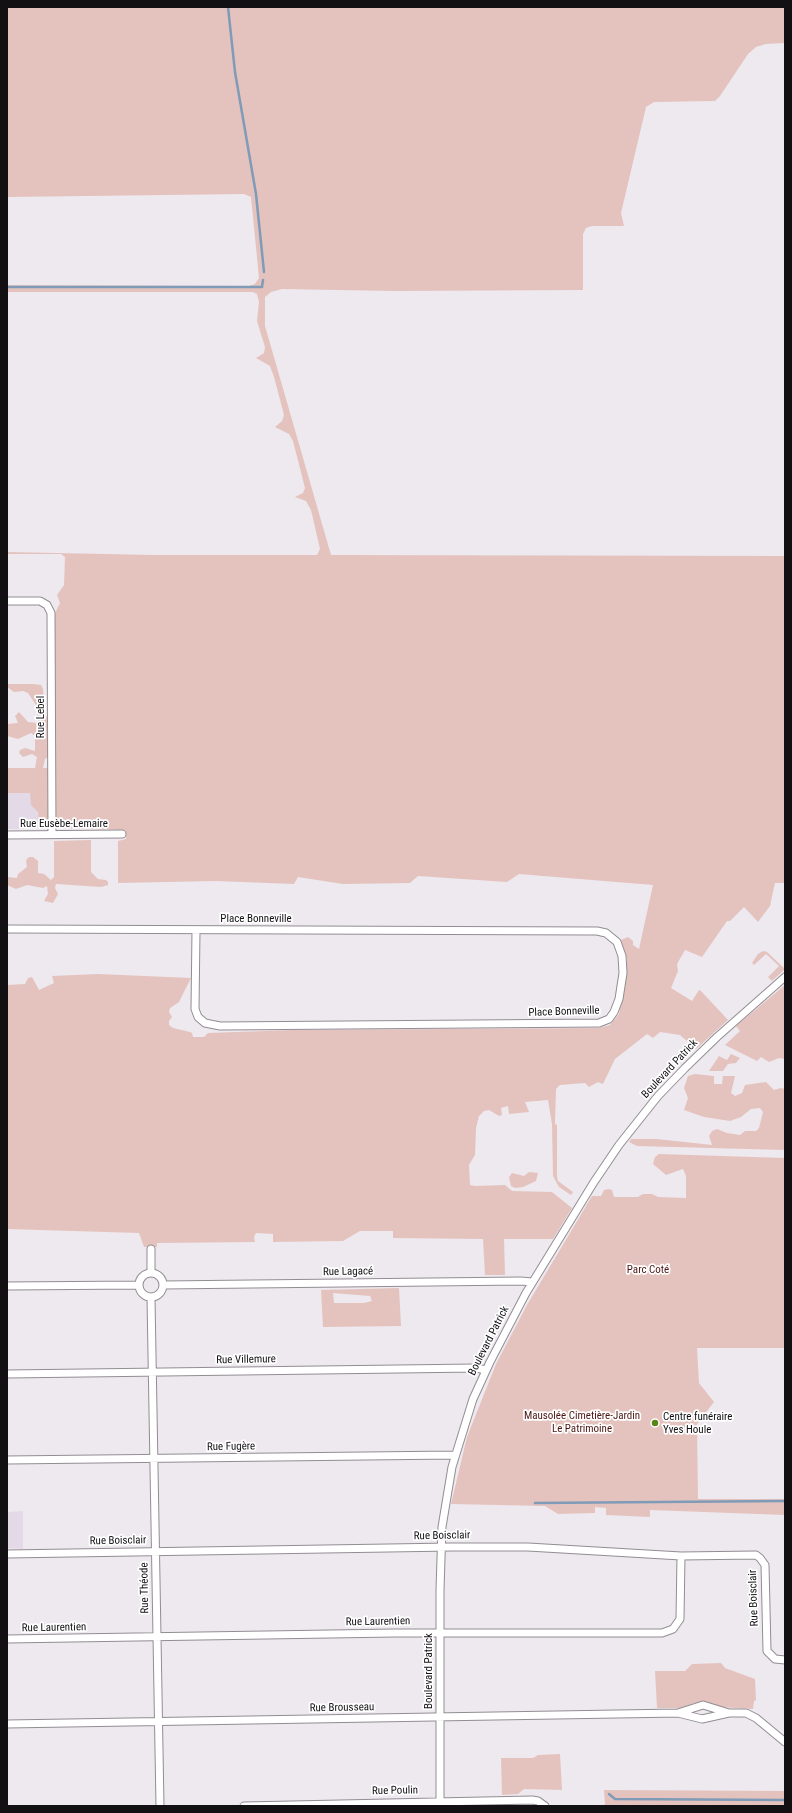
<!DOCTYPE html>
<meta charset="utf-8">
<style>
body{margin:0}
#map{position:relative;width:792px;height:1813px;overflow:hidden;background:#eee8ef;font-family:"Roboto Condensed",sans-serif}
canvas{display:block}
.frame{position:absolute;inset:0;border:8px solid #121013;pointer-events:none}
</style>
<div id="map">
<canvas width="792" height="1813"></canvas>
<div class="frame"></div>
</div>
<script>
const ctx = document.querySelector('canvas').getContext('2d');
ctx.lineJoin = 'round';
function fill(path, color) {
  ctx.fillStyle = color;
  ctx.fill(path, 'evenodd');
}
function shape(rows) {
  const path = new Path2D();
  for (const r of rows) {
    if (r.length === 3) {
      path.moveTo(r[0] + r[2], r[1]);
      path.arc(r[0], r[1], r[2], 0, 2 * Math.PI);
      continue;
    }
    path.moveTo(r[0], r[1]);
    for (let i = 2; i < r.length; i += 2) path.lineTo(r[i], r[i + 1]);
  }
  return path;
}
function stroke(path, color, width, dash) {
  ctx.strokeStyle = color;
  ctx.lineWidth = width;
  ctx.lineCap = dash ? 'butt' : 'round';
  ctx.setLineDash(dash || []);
  ctx.stroke(path);
}
function write(font, color, halo, rows, align = 'center') {
  ctx.font = font + ' "Roboto Condensed",sans-serif';
  ctx.lineWidth = 3.5;
  ctx.setLineDash([]);
  ctx.textBaseline = 'middle';
  ctx.strokeStyle = halo;
  ctx.fillStyle = color;
  for (const [text, x, y, turn = 0] of rows) {
    ctx.save();
    ctx.translate(x, y);
    ctx.rotate((+turn || 0) * Math.PI / 180);
    ctx.textAlign = isNaN(turn) ? turn : align;
    if (halo) ctx.strokeText(text, 0, 0);
    ctx.fillText(text, 0, 0);
    ctx.restore();
  }
}
fill(shape([
 [7,768,49,768,48,821,43,827,33,829,7,829],
 [23,1511,23,1549,7,1548,7,1512]
]), '#e4dae7');
fill(shape([
 [7,7,785,7,785,43,766,44,756,47,748,54,720,96,715,101,654,102,646,107,621,213,624,226,592,226,586,228,583,234,583,290,394,291,282,289,271,292,265,297,265,326,331,555,785,556,785,883,775,883,770,906,758,922,744,907,730,921,727,921,702,957,685,950,677,964,678,971,671,988,692,1001,699,990,701,991,728,1020,696,1049,680,1035,660,1032,653,1038,647,1034,615,1059,603,1084,598,1082,589,1087,585,1083,560,1085,556,1089,555,1124,557,1125,557,1177,558,1181,573,1192,571,1195,559,1187,553,1176,552,1124,548,1100,525,1102,529,1112,509,1114,508,1106,501,1108,502,1115,499,1116,489,1110,484,1111,479,1116,476,1128,475,1155,469,1165,470,1185,475,1186,505,1185,512,1191,552,1192,572,1208,553,1239,504,1239,505,1275,485,1275,483,1239,393,1238,393,1231,360,1231,343,1241,273,1242,273,1234,256,1233,254,1237,255,1242,157,1243,157,1247,144,1247,139,1233,7,1229,7,985,25,984,28,978,32,977,39,990,54,983,52,976,98,974,191,978,179,1002,170,1008,169,1012,172,1017,169,1021,169,1025,173,1028,190,1032,192,1033,193,1037,204,1037,208,1033,292,1030,599,1028,610,1025,619,1014,627,970,627,959,621,940,628,937,633,941,633,945,639,949,653,885,519,874,507,882,418,876,410,883,343,884,298,877,294,884,216,881,118,883,118,841,126,839,125,830,58,828,55,820,55,613,60,603,57,595,64,585,65,557,61,554,7,554,7,552,153,555,317,555,320,549,311,510,306,501,295,497,303,493,305,488,293,441,289,434,275,427,282,421,284,415,274,377,270,366,256,358,264,353,265,347,257,321,259,302,257,294,253,292,7,292,7,285,249,286,255,284,259,278,251,197,244,194,7,197],
 [7,684,34,684,41,685,43,689,45,713,48,720,48,757,45,759,43,768,49,768,48,819,43,827,40,828,38,812,31,805,30,793,7,793,7,768,35,768,37,757,32,754,23,757,19,753,20,750,25,748,35,751,35,736,31,733,18,739,7,736,7,724,18,723,15,716,19,712,28,722,38,723,38,720,36,705,28,693,23,691,14,692,7,687],
 [91,840,91,872,98,879,106,880,108,882,108,885,101,887,56,884,55,888,58,894,53,903,44,901,48,894,47,886,43,888,27,885,16,889,7,885,7,877,17,878,18,874,27,867,26,860,29,857,33,857,38,861,38,873,44,874,51,880,54,877,54,841],
 [763,951,767,952,785,969,772,981,768,977,779,966,766,954,754,965,752,963,758,954],
 [785,985,785,1059,779,1058,769,1062,761,1057,757,1061,725,1045,740,1031,736,1026],
 [731,1054,740,1058,736,1063,728,1064,723,1071,709,1071,719,1056,727,1060],
 [695,1074,714,1076,714,1084,722,1084,723,1076,735,1076,731,1093,735,1096,742,1093,745,1085,766,1082,774,1090,781,1088,785,1089,785,1150,637,1146,629,1142,631,1139,657,1139,712,1145,709,1136,712,1131,717,1129,727,1133,740,1135,745,1131,756,1131,759,1128,763,1112,760,1108,751,1109,741,1117,730,1121,704,1117,684,1110,688,1098,684,1088,688,1076],
 [659,1154,785,1158,785,1348,697,1348,699,1383,714,1402,697,1424,698,1499,785,1499,785,1515,650,1510,650,1517,606,1515,606,1508,595,1507,595,1513,558,1514,545,1506,451,1504,467,1437,496,1364,527,1305,592,1196,601,1196,604,1190,609,1189,612,1190,614,1197,638,1197,643,1194,652,1194,658,1197,686,1198,686,1176,683,1169,666,1175,653,1164,655,1157],
 [529,1172,538,1173,536,1181,523,1187,515,1188,511,1186,509,1177,512,1173,524,1176],
 [399,1288,401,1326,323,1327,321,1290],
 [333,1293,370,1296,372,1301,364,1303,334,1303],
 [721,1663,725,1668,755,1679,756,1700,754,1701,753,1709,719,1707,709,1703,694,1703,681,1708,657,1708,655,1671,685,1671,692,1664],
 [560,1754,562,1790,524,1789,518,1794,502,1795,501,1758,533,1758,538,1755],
 [604,1790,785,1791,785,1806,603,1806,605,1804]
]), '#e4c3be');
stroke(shape([
 [228,7,235,72,256,194,264,272],
 [7,287,262,287,263,280],
 [535,1503,785,1501],
 [609,1794,615,1799,785,1800]
]), '#809bb7', 2.5);
const minor = shape([
 [7,601,40,601,47,605,51,613,52,834],
 [7,835,122,834],
 [7,929,597,931,606,933,617,942,622,956,623,973,619,999,614,1012,609,1019,599,1023,220,1026,205,1023,198,1017,195,1009,196,931],
 [151,1249,151,1273],
 [151,1285,12],
 [163,1285,521,1281,532,1282],
 [7,1286,139,1285],
 [151,1298,160,1806],
 [7,1374,476,1368,486,1370],
 [7,1460,455,1455],
 [7,1554,452,1547,528,1547,681,1556,756,1555,760,1558,765,1565,767,1651,775,1659,785,1660],
 [7,1639,395,1633,662,1633,673,1629,680,1619,681,1556],
 [678,1713,703,1705,729,1713,746,1713,756,1718,785,1742],
 [7,1724,678,1713,702,1719,729,1713],
 [244,1806,532,1800,538,1801,545,1806],
 [440,1806,440,1590,442,1527,452,1467,473,1399,490,1362,526,1293,594,1182,619,1145,658,1096,685,1068,717,1037,785,977]
]);
stroke(minor, '#928d93', 9);
stroke(minor, '#fff', 7);
for (const [x, y, r, color] of [
 [655,1423,4,"#578617"]
]) {
  const dot = new Path2D();
  dot.arc(x, y, r, 0, 2 * Math.PI);
  ctx.fillStyle = color;
  ctx.fill(dot);
  stroke(dot, '#fff', 1.5);
}
write('11px', '#121013', '#fff', [
 ["Rue Lebel",41,717,-90],
 ["Rue Eusèbe-Lemaire",64,824],
 ["Place Bonneville",256,919],
 ["Place Bonneville",564,1012,-2],
 ["Boulevard Patrick",670,1069,-47],
 ["Rue Lagacé",348,1272,-1],
 ["Boulevard Patrick",489,1341,-63],
 ["Rue Villemure",246,1360,-1],
 ["Rue Fugère",231,1447,-1],
 ["Rue Boisclair",442,1536,-1],
 ["Rue Boisclair",118,1541,-1],
 ["Rue Théode",145,1588,-91],
 ["Rue Boisclair",754,1598,-92],
 ["Rue Laurentien",378,1622,-1],
 ["Rue Laurentien",54,1628,-1],
 ["Boulevard Patrick",429,1671,-90],
 ["Rue Brousseau",342,1708,-1],
 ["Rue Poulin",395,1791,-1]
]);
write('11px', '#4b1612', '#fff', [
 ["Parc Coté",648,1270],
 ["Mausolée Cimetière-Jardin",582,1416],
 ["Le Patrimoine",582,1429]
]);
write('11px', '#121013', '#fff', [
 ["Centre funéraire",663,1417],
 ["Yves Houle",663,1430]
], 'left');
</script>
